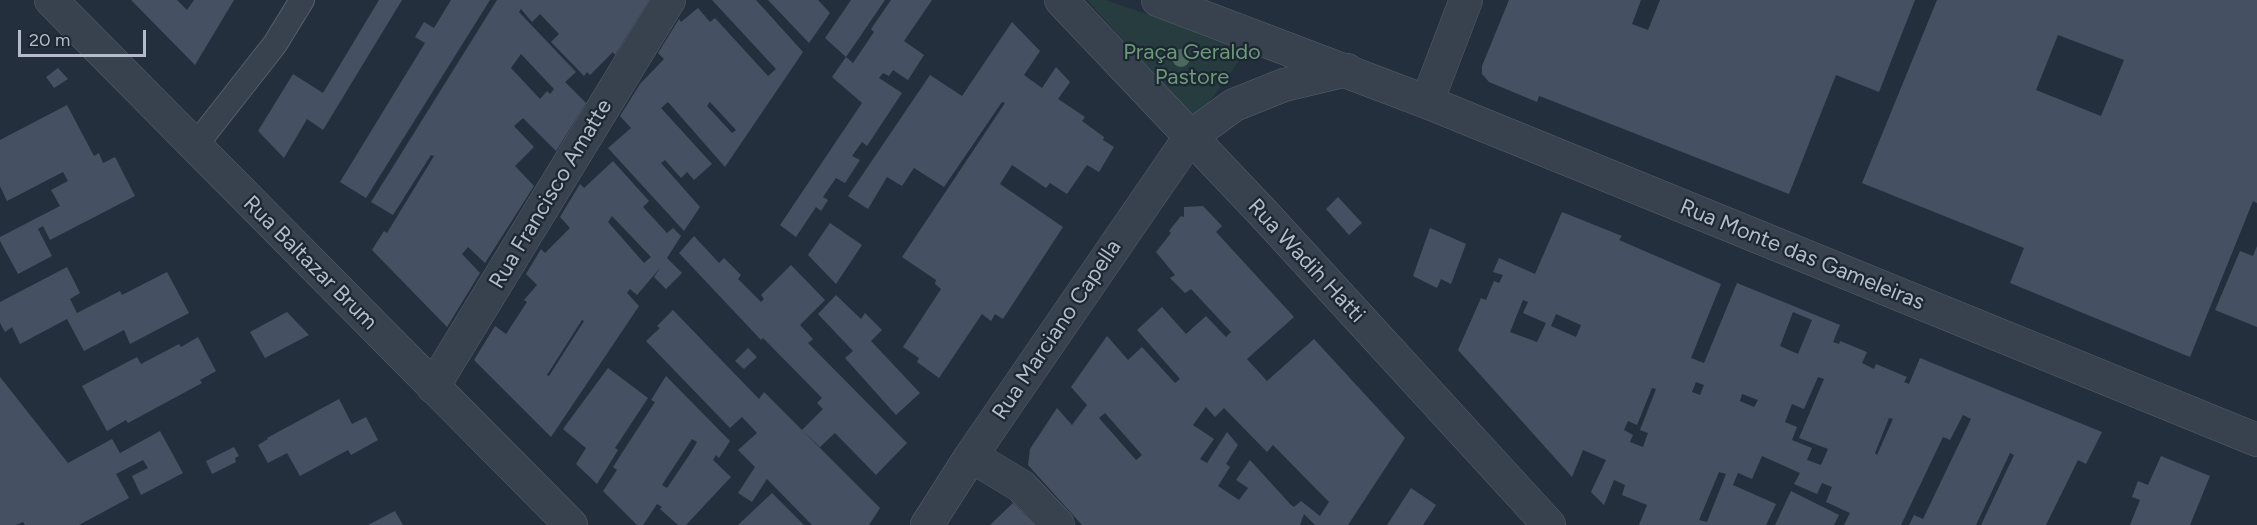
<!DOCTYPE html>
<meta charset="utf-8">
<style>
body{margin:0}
#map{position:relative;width:2257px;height:525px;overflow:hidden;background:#242f3e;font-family:Figtree,sans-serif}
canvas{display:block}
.scale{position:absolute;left:18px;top:30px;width:128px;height:27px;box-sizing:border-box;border:3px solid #b4bcc9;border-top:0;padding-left:8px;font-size:18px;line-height:21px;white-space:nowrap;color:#b4bcc9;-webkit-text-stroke:4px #1d2633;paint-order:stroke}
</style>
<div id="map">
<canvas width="2257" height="525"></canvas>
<div class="scale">20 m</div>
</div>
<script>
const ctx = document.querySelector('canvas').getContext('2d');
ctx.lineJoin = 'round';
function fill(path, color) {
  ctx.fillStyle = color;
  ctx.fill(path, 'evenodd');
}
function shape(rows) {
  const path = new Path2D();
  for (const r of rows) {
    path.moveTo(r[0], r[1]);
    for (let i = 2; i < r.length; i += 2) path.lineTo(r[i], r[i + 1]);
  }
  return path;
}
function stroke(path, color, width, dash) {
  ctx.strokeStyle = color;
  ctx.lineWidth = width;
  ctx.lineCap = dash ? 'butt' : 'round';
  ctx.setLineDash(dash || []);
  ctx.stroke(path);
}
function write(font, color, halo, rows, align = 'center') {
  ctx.font = font + ' Figtree,sans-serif';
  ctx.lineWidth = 4.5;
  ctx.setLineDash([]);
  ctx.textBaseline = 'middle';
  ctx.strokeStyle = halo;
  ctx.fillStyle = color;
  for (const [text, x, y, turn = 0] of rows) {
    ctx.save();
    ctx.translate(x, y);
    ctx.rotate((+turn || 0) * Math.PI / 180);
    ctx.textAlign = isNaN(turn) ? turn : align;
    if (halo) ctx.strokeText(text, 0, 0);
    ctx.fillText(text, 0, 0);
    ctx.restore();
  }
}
fill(shape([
 [1087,0,1105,0,1248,48,1196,121]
]), '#263c3f');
fill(shape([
 [131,0,177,0,187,10,194,0,234,0,195,65],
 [379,0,402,0,323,130,307,119,284,158,258,131,293,74,323,93],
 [451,0,490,0,366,198,340,182,425,43,415,37,424,22,434,28],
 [497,0,649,0,615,55,613,52,590,75,587,72,584,76,551,42,559,34,540,14,532,22,521,9,519,12,576,72,565,82,586,103,556,151,523,118,514,126,534,147,515,166,534,186,485,263,468,247,462,254,480,273,447,327,372,250,384,231,387,233,434,156,431,155,393,215,371,202],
 [521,54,554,89,550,94,547,91,540,99,511,68],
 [712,0,756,0,803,52,725,167,668,102,661,108,712,164,694,180,687,172,681,178,665,160,661,163,700,207,684,231,608,148,631,128,620,116,640,84,664,59,658,53,679,19,681,22,698,8,710,22,715,18,768,76,776,69],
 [710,102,736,130,732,133,707,106],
 [768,0,818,0,830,13,809,43],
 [851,0,885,0,846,57,825,38],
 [891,0,932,0,904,41,924,55,908,80,893,70,889,76,883,73,879,78,902,93,867,146,862,142,852,156,860,160,845,183,836,178,823,197,828,200,821,211,816,207,796,237,780,225,862,103,832,77,846,57,853,63,874,32,871,29],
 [1509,0,1641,0,1632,24,1648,30,1660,0,1915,0,1879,92,1836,75,1789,194,1542,97,1539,96,1537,102,1489,82,1482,74,1482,66],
 [1937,0,2257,0,2257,203,2253,201,2190,357,2010,283,2024,248,1862,183],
 [2058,35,2124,60,2101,116,2036,90],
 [1012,22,1040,51,1024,75,1042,88,1056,67,1070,82,1058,99,1085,117,1082,121,1104,137,1103,140,1114,147,1099,172,1087,165,1067,194,1050,183,1046,188,1012,165,1000,184,1063,227,1003,319,995,314,991,321,982,314,939,378,917,362,919,358,903,347,941,289,935,284,936,280,902,257,1005,103,1002,102,944,187,914,168,902,186,887,177,868,209,848,196,930,75,962,96],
 [58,68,68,79,54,88,46,77],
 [67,105,94,156,99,153,103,163,115,157,135,196,50,240,43,226,38,229,52,256,18,274,0,241,0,237,60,206,51,190,68,181,63,172,7,201,0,186,0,140],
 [613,161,649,201,643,207,667,233,673,228,681,236,667,258,682,273,666,289,654,277,660,268,637,295,630,289,627,293,639,306,551,437,474,360,495,326,506,334,527,302,524,300,537,285,526,274,541,249,545,253,570,228,560,217,580,184,584,188],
 [612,216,651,257,644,263,608,222],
 [582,320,584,321,549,376,547,375],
 [1338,197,1362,223,1349,235,1326,209],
 [1203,206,1222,226,1216,232,1218,234,1294,317,1247,359,1267,381,1314,339,1405,438,1348,525,1315,525,1304,514,1300,525,1082,525,1028,465,1030,449,1057,408,1072,425,1087,405,1071,387,1107,336,1128,360,1142,347,1175,383,1180,379,1137,330,1162,307,1186,334,1206,316,1226,337,1231,332,1191,289,1185,293,1170,278,1175,275,1156,252,1171,233,1169,231,1181,216,1184,217,1184,207],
 [1206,407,1215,417,1224,408,1267,452,1273,445,1329,502,1320,516,1301,501,1294,507,1291,505,1250,460,1236,480,1248,488,1239,500,1218,486,1230,467,1226,464,1238,445,1227,432,1207,463,1200,459,1214,439,1193,425],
 [1105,413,1142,455,1136,460,1099,418],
 [1562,212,1622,236,1619,240,1721,284,1691,358,1704,363,1737,283,1840,325,1833,342,1839,344,1840,341,1867,352,1862,363,1874,369,1876,364,1907,377,1904,382,1909,384,1920,358,2102,432,2086,464,2078,460,2046,525,1981,525,2014,455,2010,453,1976,525,1909,525,1914,515,1923,519,1971,419,1963,415,1950,440,1943,437,1901,525,1844,525,1850,513,1826,502,1832,487,1822,483,1817,494,1794,484,1800,473,1762,456,1752,479,1738,473,1733,485,1776,504,1766,525,1639,525,1647,505,1622,495,1625,485,1614,480,1604,505,1591,492,1606,460,1583,450,1572,477,1458,350,1481,298,1486,300,1494,281,1499,283,1503,275,1493,272,1499,258,1535,274],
 [1523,300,1528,302,1523,313,1546,323,1537,342,1510,332],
 [1793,312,1812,320,1798,354,1780,346],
 [1556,314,1581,325,1576,337,1551,326],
 [1818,377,1824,379,1799,438,1828,449,1821,465,1807,460,1812,448,1792,440,1797,427,1785,422,1792,404,1804,409],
 [1696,382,1704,385,1700,395,1692,392],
 [1652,388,1656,389,1640,430,1648,433,1643,447,1630,442,1633,435,1624,430,1628,421,1637,425],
 [1742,394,1758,400,1754,407,1740,401],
 [1889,418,1893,419,1877,455,1875,453],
 [1719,472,1726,474,1707,522,1699,520],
 [830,223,862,245,836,284,808,255],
 [1430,228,1466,244,1451,284,1441,279,1437,288,1413,276],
 [694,236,719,263,724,258,741,275,738,279,761,302,764,299,761,295,791,265,825,300,800,325,813,339,808,343,907,443,876,475,835,433,820,447,802,430,823,409,817,403,822,398,763,338,761,340,679,253],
 [2257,246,2257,327,2215,310,2240,251,2253,256],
 [67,267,80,293,70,299,77,313,120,291,122,295,167,272,189,313,130,344,124,330,84,351,67,319,20,344,12,327,5,332,0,323,0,302],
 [836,295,861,319,865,313,882,330,871,341,920,393,896,415,845,358,853,351,818,314],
 [673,310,759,399,764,392,880,508,869,525,812,525,767,479,752,502,738,493,755,467,738,450,757,433,742,417,730,428,646,341,660,328,657,326],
 [287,312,309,335,265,358,250,332],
 [198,337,216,371,200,380,202,383,128,423,126,420,107,431,82,386,137,357,141,364,179,344,181,347],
 [748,348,757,357,744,369,735,361],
 [608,368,648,398,615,448,618,450,597,484,576,464,586,448,563,429],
 [666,376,730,441,719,458,716,455,713,460,731,477,686,525,678,525,660,509,662,507,657,504,643,525,637,525,603,491,617,470,613,467,655,402,651,400],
 [692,439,697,442,690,454,667,488,662,485],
 [0,377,68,463,112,439,120,453,160,431,183,473,141,495,132,476,148,468,143,460,116,474,129,498,79,525,25,525,23,522,16,525,0,525],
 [339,399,352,424,366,417,378,440,351,455,348,450,300,476,287,453,268,463,258,445,268,439,267,438],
 [234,447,239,456,235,458,236,462,212,474,206,461],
 [2161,456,2210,476,2190,525,2130,525,2140,500,2132,497,2138,481,2148,485],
 [1411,488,1436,505,1423,525,1387,525],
 [1791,491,1839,515,1834,525,1775,525],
 [772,493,804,525,738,525],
 [1013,503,1035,525,990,525],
 [395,511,403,525,368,525]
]), '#455162');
const service = shape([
 [195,146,275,44,302,0]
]);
const minor = shape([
 [51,0,571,525],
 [1061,0,1264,214,1549,525],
 [1158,0,1427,102,2257,440],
 [1427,102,1466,0],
 [433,387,669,0],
 [971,456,1021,486,1058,525],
 [927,525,971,456,1190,137,1234,105,1284,85,1347,70]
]);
stroke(service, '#565f6c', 26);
stroke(minor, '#565f6c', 34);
stroke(service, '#38414e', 24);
stroke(minor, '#38414e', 33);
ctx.fillStyle = '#4b6a5d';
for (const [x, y] of [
 [1181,58]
]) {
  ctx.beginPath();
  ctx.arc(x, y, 9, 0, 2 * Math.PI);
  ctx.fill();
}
write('22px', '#6b9a76', '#1d2633', [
 ["Praça Geraldo",1192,53],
 ["Pastore",1192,78]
]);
write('22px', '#b4bcc9', '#1d2633', [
 ["Rua Francisco Amatte",551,194,-59],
 ["Rua Monte das Gameleiras",1802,255,22],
 ["Rua Wadih Hatti",1306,261,47],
 ["Rua Baltazar Brum",310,263,45],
 ["Rua Marciano Capella",1057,330,-56]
]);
</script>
